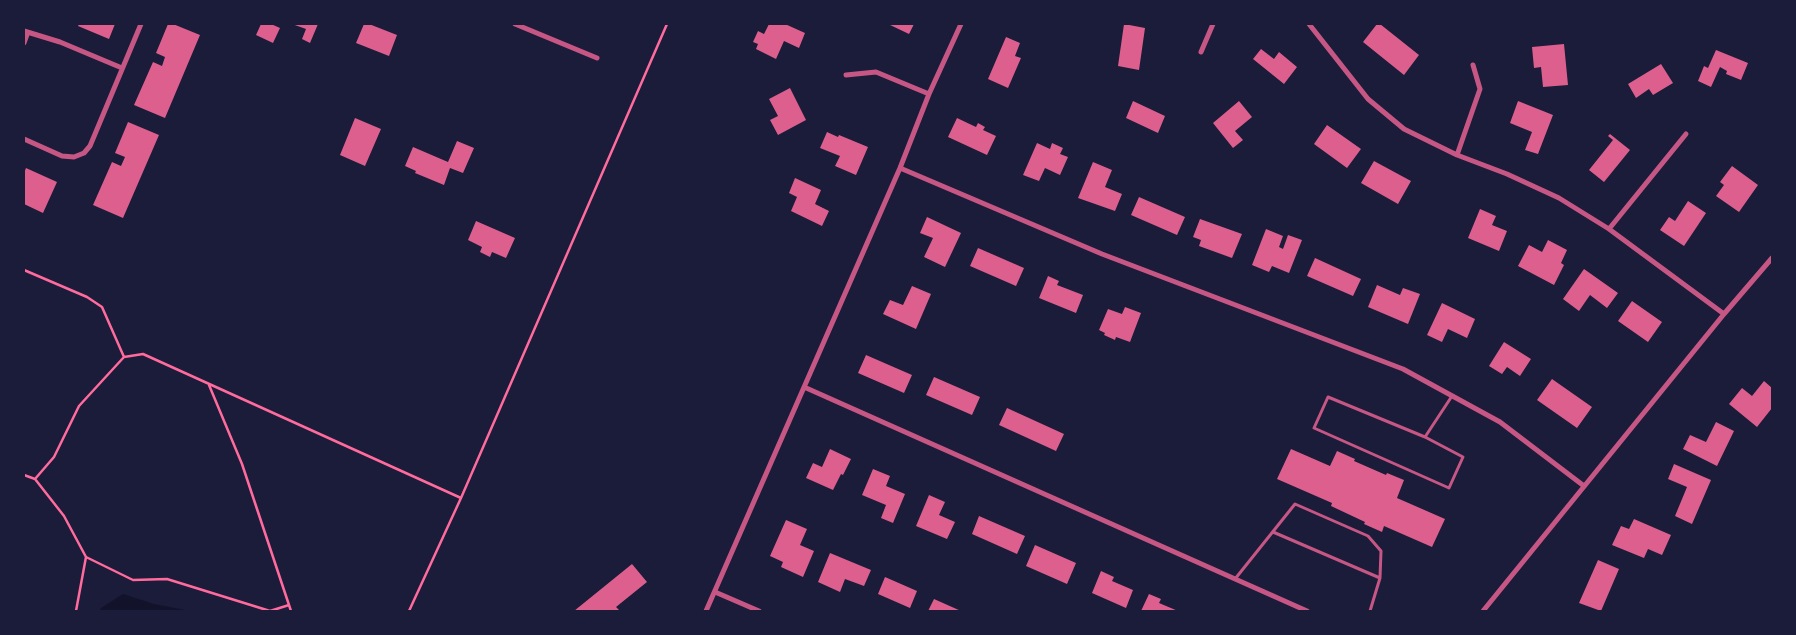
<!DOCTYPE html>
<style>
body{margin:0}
#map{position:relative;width:1796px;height:635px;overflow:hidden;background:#1b1b3a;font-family:Lora,serif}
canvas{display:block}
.frame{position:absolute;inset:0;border:25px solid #1b1b3a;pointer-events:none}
</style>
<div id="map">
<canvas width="1796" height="635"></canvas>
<div class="frame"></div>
</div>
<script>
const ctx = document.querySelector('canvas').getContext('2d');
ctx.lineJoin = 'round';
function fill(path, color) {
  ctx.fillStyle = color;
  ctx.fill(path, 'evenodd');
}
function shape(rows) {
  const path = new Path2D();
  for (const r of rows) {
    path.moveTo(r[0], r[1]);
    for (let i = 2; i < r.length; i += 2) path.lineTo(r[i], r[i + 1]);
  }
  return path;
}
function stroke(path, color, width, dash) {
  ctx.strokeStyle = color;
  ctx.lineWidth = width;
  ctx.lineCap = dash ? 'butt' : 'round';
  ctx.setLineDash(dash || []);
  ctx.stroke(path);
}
fill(shape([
 [123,594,154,604,190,611,100,611,101,608]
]), '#12122b');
fill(shape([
 [79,24,115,24,109,39,78,26],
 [168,24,173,24,200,35,165,118,134,105,153,62,162,66,165,57,156,53],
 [261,24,271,24,280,28,273,43,256,35],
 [292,24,318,24,310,43,302,39,306,29],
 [364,24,369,24,397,35,389,56,356,43],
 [769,24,785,24,805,33,799,48,784,41,776,59,756,49,758,44,753,42,758,31,764,34],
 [888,24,914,24,909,34],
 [1124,24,1145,28,1139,70,1118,66],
 [1377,24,1380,24,1419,55,1404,75,1363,42],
 [1006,37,1020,43,1015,56,1021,58,1008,88,988,79],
 [1564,44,1568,85,1543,87,1541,67,1534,68,1532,47],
 [1261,49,1274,59,1279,52,1297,67,1284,84,1253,59],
 [1716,50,1748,63,1741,80,1726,74,1727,71,1720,67,1711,87,1698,81,1704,66,1708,68],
 [1661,64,1673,83,1653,95,1649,89,1636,98,1628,84],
 [790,88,806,120,778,135,770,120,778,116,769,99],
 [1133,101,1165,116,1158,133,1126,118],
 [1239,101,1252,117,1235,131,1243,140,1233,148,1213,123],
 [1518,101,1553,115,1538,154,1525,150,1532,132,1510,123],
 [355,118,381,129,365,166,340,155],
 [957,118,976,127,978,123,985,127,983,130,996,136,987,155,948,137],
 [128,122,159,135,123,218,93,205,112,162,121,166,125,157,115,153],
 [1327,125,1361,149,1347,168,1314,144],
 [827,132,838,137,839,135,868,147,856,175,835,166,840,156,820,148],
 [1610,134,1630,150,1604,182,1589,170,1613,140,1608,136],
 [457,141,474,148,463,173,450,168,444,185,415,173,416,171,405,166,413,147,448,162],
 [1037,143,1050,149,1052,143,1063,148,1060,154,1068,157,1060,175,1045,168,1039,181,1023,175],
 [1374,161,1411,181,1398,204,1361,183],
 [1093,162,1112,170,1105,187,1122,194,1115,211,1078,198],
 [1732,166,1758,185,1739,212,1716,196,1724,185,1720,182],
 [26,168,57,182,43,213,24,204,24,173],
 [795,178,821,190,815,204,829,211,822,226,791,211,797,197,789,193],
 [1139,197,1185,217,1177,235,1131,215],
 [1688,201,1706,213,1684,246,1660,230,1669,217,1675,221],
 [1480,209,1496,216,1492,225,1507,231,1499,251,1468,238],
 [927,217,961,233,945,267,924,257,933,238,920,233],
 [1200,219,1242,234,1232,258,1199,246,1201,240,1193,237],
 [476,221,515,238,506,258,492,252,490,257,480,252,482,247,468,240],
 [1266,229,1283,236,1279,247,1283,249,1288,235,1302,240,1289,273,1272,266,1269,272,1252,265],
 [1548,240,1567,250,1561,263,1564,265,1554,285,1518,266,1529,245,1542,252],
 [978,248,1024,268,1016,286,970,266],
 [1315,258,1361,279,1353,296,1307,276],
 [1584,269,1618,293,1607,308,1590,295,1579,311,1563,299],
 [1048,276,1059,281,1057,285,1083,295,1076,313,1039,298],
 [1377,285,1400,295,1403,288,1420,294,1408,324,1368,307],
 [912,286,931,294,916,329,883,314,890,300,903,305],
 [1632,301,1662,322,1648,342,1618,321],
 [1442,303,1475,319,1467,338,1448,329,1442,342,1427,335],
 [1125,307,1141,313,1130,342,1116,337,1115,340,1104,335,1105,333,1099,330,1108,309,1122,314],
 [1504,342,1531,359,1520,376,1507,367,1502,374,1489,366],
 [866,355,912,375,904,393,858,373],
 [934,377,980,397,972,415,926,395],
 [1552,379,1592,407,1577,428,1537,400],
 [1764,381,1772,388,1772,408,1757,427,1729,404,1742,388,1752,396],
 [1007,408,1064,434,1056,451,999,425],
 [1716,422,1734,431,1717,466,1683,449,1690,435,1706,442],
 [830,449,851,459,843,475,841,474,833,490,806,478,813,463,822,467],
 [1291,449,1330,466,1337,451,1355,459,1354,461,1386,475,1387,473,1404,480,1397,498,1445,519,1432,547,1384,526,1382,532,1364,524,1365,522,1331,506,1332,503,1277,479],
 [1674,464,1711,480,1692,524,1675,516,1687,487,1668,479],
 [873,469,890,476,886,486,905,494,893,523,881,518,886,505,862,495],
 [929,495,945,502,939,515,955,522,947,539,916,526],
 [979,516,1025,536,1017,554,972,534],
 [1634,519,1671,535,1662,555,1648,549,1644,558,1612,545,1621,526,1629,529],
 [786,520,807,529,800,545,814,551,803,577,781,567,783,562,770,556],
 [1035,545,1076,563,1067,584,1026,566],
 [830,553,871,570,864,586,845,579,840,592,818,582],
 [1598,560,1619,569,1601,611,1579,603],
 [632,564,647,582,616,607,620,611,574,611],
 [1101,571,1114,577,1112,581,1133,590,1126,608,1092,593],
 [885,577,917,591,910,608,878,594],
 [1149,594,1161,599,1159,603,1178,611,1141,611],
 [934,599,961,611,928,611]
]), '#dd5f8e');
stroke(shape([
 [24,270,87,297,102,307,124,357],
 [209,385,242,464,291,611],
 [24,475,35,479,64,516,86,557,76,611],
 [35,479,54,457,79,406,124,357,143,354,461,498],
 [86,557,133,580,167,579,270,611,289,605],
 [409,611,461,498,667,24]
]), '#ff6b9d', 2.5);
stroke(shape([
 [1425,437,1463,457,1449,488,1314,428,1328,397,1425,437,1452,396],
 [1273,532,1380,578],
 [1235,579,1295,504,1368,536,1381,551,1380,578,1370,611]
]), '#c65784', 3);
stroke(shape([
 [515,24,597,58],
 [1309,24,1368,99,1404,129,1457,155,1507,174,1559,198,1609,229,1724,314],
 [24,31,60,42,122,68],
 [24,43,28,32],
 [1201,52,1213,24],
 [846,75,876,72,929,94],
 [24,139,62,156,74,157,84,153,90,146,141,24],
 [1457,155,1480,89,1473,65],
 [900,168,1102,254,1403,369,1500,422,1584,486],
 [1609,229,1686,134],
 [804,387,1307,611],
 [715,592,759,611],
 [706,611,900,168,929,94,961,24],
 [1483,611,1724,314,1772,258]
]), '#c65784', 5);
</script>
